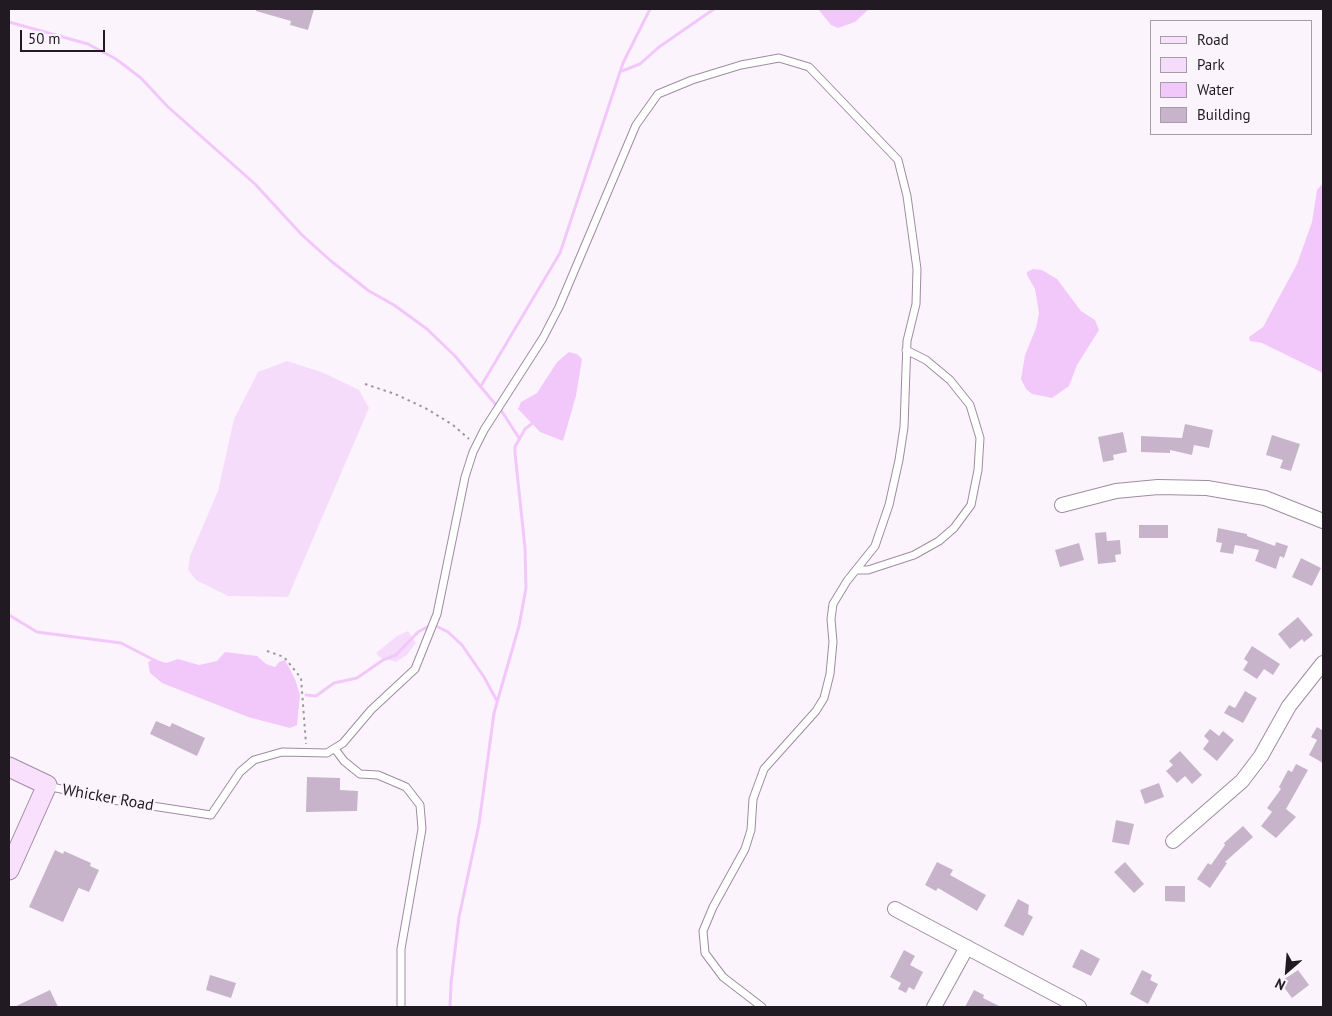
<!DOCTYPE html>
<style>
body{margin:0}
#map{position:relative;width:1332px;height:1016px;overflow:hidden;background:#fcf4fd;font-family:"PT Sans",sans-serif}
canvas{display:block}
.frame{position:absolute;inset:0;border:10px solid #211a22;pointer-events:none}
.legend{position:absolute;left:1150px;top:20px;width:162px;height:115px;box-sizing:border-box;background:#fcf4fd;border:1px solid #a49da5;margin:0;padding:6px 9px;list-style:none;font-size:15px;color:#211a22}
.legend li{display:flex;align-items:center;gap:10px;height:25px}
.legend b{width:25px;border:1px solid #a49da5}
.north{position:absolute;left:1262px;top:946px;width:50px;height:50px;-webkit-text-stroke:4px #fcf4fd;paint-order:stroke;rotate:207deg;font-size:14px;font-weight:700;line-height:20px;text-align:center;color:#211a22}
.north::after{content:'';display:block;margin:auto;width:18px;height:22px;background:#211a22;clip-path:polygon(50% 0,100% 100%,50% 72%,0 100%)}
.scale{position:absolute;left:20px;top:30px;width:85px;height:22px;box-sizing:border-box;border:2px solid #211a22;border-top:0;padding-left:6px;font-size:15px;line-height:18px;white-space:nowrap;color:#211a22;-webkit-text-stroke:4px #fcf4fd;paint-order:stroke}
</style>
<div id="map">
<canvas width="1332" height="1016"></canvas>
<div class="frame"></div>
<ul class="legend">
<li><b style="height:6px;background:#f9e1fe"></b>Road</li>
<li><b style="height:14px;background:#f6dcfb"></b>Park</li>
<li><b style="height:14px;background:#f2c8fb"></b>Water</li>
<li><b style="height:14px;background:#c7b4cb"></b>Building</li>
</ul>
<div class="north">N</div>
<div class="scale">50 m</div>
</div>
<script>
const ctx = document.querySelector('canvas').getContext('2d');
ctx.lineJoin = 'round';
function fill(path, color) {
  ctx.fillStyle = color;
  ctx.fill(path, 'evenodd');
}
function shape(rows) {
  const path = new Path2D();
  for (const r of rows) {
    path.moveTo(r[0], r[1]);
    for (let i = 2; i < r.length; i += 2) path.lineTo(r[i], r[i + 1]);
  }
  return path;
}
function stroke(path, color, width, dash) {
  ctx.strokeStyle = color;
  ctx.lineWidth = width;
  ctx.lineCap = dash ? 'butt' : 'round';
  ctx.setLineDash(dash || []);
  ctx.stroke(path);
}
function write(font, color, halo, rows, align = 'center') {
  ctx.font = font + ' "PT Sans",sans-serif';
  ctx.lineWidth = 5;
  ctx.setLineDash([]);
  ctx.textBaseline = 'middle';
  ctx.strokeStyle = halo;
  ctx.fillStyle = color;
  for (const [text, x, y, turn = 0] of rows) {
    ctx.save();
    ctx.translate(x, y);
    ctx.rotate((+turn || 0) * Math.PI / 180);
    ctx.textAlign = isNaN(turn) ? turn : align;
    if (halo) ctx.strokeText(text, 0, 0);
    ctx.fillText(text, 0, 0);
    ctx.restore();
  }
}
fill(shape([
 [287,361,324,373,359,390,369,408,288,597,228,596,196,580,188,570,190,556,218,491,234,419,258,372],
 [408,631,416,643,407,655,396,662,379,657,376,653,397,636]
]), '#f6dcfb');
fill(shape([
 [818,9,869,9,855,22,838,28,831,25],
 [1323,183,1323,373,1262,343,1250,341,1249,337,1263,327,1297,264,1312,222,1317,190],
 [1033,269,1042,270,1057,279,1081,311,1095,320,1099,330,1077,365,1069,386,1052,398,1032,394,1026,389,1021,379,1025,355,1036,328,1039,313,1035,289,1027,275,1027,272],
 [569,352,577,354,582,359,576,396,563,441,540,432,518,409,521,402,537,393,557,362],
 [225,652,257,656,266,664,275,667,279,662,285,660,295,679,300,695,297,725,290,728,248,717,162,683,150,673,148,662,154,659,166,663,178,659,199,665,217,661]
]), '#f2c8fb');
stroke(shape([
 [9,22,88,44,116,59,141,78,167,106,255,184,302,235,331,261,369,291,394,305,427,329,455,356,496,405],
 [622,71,640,64,659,47,714,9],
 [481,386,560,253,623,63,650,9],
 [501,410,519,438],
 [9,615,37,632,121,643,156,661],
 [438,627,448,632,462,645,484,677,497,701],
 [306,695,316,696,334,683,357,678,383,660,396,655,418,632,429,626],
 [450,1007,451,983,459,917,479,824,494,713,519,626,526,588,525,548,515,453,515,447,525,429,534,422]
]), '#f2c8fb', 3);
fill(shape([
 [256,9,314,9,308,30,290,25,291,21,256,11],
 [1185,424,1213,430,1209,448,1194,445,1192,455,1170,450,1170,453,1141,452,1141,436,1182,438],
 [1123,432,1127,452,1113,455,1114,460,1103,462,1098,437],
 [1272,435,1300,444,1291,471,1280,468,1283,460,1266,455],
 [1139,525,1168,525,1168,538,1139,538],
 [1218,528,1247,534,1247,536,1275,546,1276,542,1288,546,1284,558,1280,556,1276,569,1255,561,1259,550,1235,545,1233,554,1220,552,1222,543,1216,542],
 [1106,532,1107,541,1120,540,1121,554,1115,555,1116,562,1098,564,1095,533],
 [1079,543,1084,560,1060,567,1055,550],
 [1301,558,1321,568,1312,586,1292,577],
 [1298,617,1313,635,1304,642,1302,639,1290,649,1278,634],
 [1252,646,1280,664,1273,675,1264,669,1257,679,1243,670,1248,662,1244,659],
 [1245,691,1257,698,1243,723,1224,713,1229,705,1235,708],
 [156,721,170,727,172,723,205,738,197,756,150,734],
 [1317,727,1322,730,1323,728,1323,763,1309,755,1317,740,1311,737],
 [1210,729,1219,736,1223,731,1234,740,1217,761,1203,749,1209,741,1204,736],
 [1180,751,1202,775,1192,784,1185,776,1177,783,1166,771,1173,765,1169,761],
 [1296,764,1308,770,1286,809,1296,817,1276,838,1261,826,1272,812,1267,808,1281,789,1279,787,1288,770,1292,772],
 [307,777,340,778,340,790,358,791,357,811,306,812],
 [1159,783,1164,797,1145,804,1140,790],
 [1116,820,1134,824,1129,845,1112,842],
 [1243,826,1253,837,1225,862,1227,863,1210,888,1197,879,1208,863,1211,865,1225,845,1224,843],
 [55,850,63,854,64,851,91,863,90,866,99,870,89,892,79,888,78,889,63,922,29,907],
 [937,862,953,870,950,875,986,895,977,911,938,888,936,891,925,885],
 [1125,862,1144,884,1134,893,1114,872],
 [1165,886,1185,886,1185,902,1165,901],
 [1018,899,1029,905,1028,914,1033,917,1023,936,1004,926],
 [1081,949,1100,959,1091,976,1072,967],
 [904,950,915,956,910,965,923,972,914,990,909,987,906,993,898,989,901,983,890,977],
 [1142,970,1152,975,1150,980,1158,984,1148,1004,1130,994],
 [1298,970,1309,985,1292,998,1280,982],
 [210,975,236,983,231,998,206,990],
 [50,990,58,1007,14,1007],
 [974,990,984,995,983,998,1001,1007,965,1007]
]), '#c7b4cb');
const lane = shape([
 [856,570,868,570,914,555,939,541,954,528,971,505,978,470,980,438,970,405,950,380,926,360,906,350],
 [335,749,344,761,360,774,378,775,406,787,420,805,422,829,401,949,401,1007],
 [47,786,113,800,211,815,240,772,254,760,282,752,327,753,343,743,371,710,415,669,437,614,465,477,473,452,484,430,543,338,559,307,636,125,658,94,692,80,741,65,779,58,809,67,898,160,907,196,917,269,916,304,907,341,904,427,899,460,889,505,875,546,847,581,833,604,831,619,833,642,830,674,824,698,816,711,764,769,753,799,751,830,745,849,713,907,703,931,705,953,723,977,762,1007]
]);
const street = shape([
 [1062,505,1116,491,1158,487,1207,488,1265,498,1323,521],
 [1173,841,1242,781,1261,756,1289,706,1323,663],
 [895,909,1079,1007],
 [934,1007,967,947]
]);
const secondary = shape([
 [9,767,47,785,9,870]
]);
stroke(lane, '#9f8ca2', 9);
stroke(street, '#9f8ca2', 16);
stroke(secondary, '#9f8ca2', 21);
stroke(shape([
 [365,384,395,394,427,409,453,425,469,439],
 [267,651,284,657,301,678,306,744]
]), '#9d959e', 2, [2.5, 4]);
stroke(lane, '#fff', 7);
stroke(street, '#fff', 14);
stroke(secondary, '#f9e1fe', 19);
write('16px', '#211a22', '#fcf4fd', [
 ["Whicker Road",108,798,10]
]);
</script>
